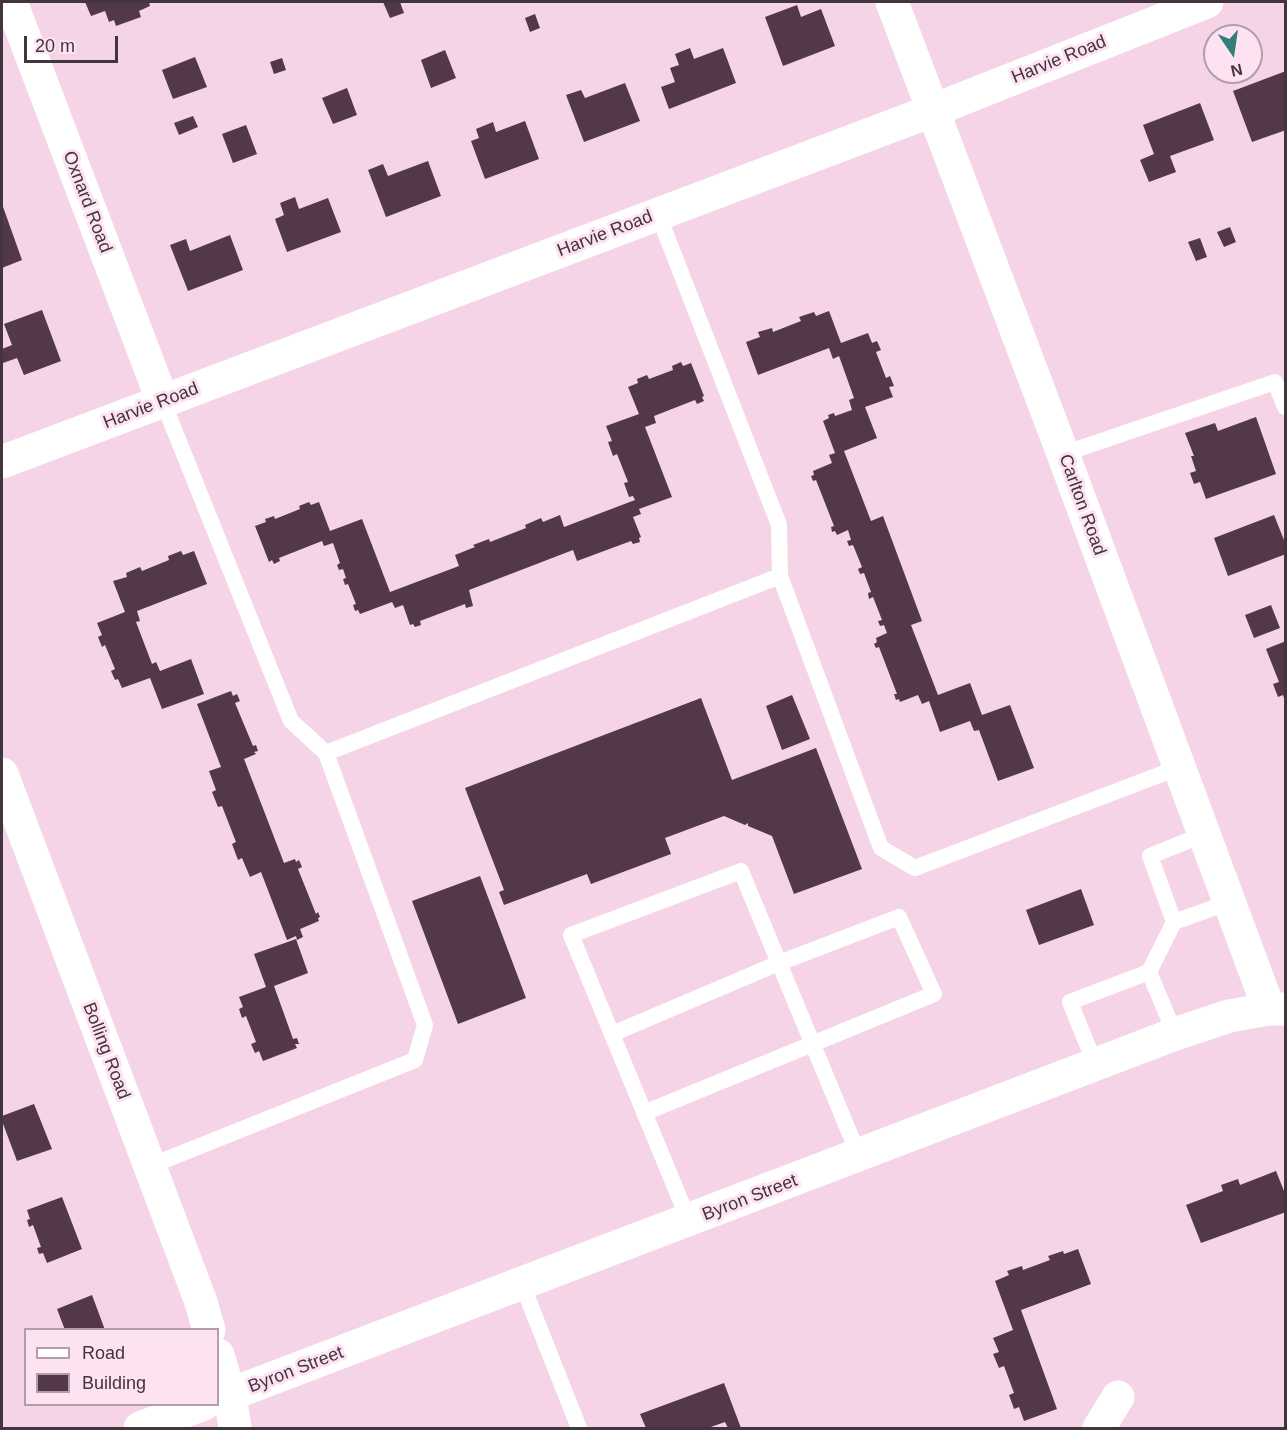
<!DOCTYPE html>
<style>
body{margin:0}
#map{position:relative;width:1287px;height:1430px;overflow:hidden;background:#f4d4e6;font-family:Arial,sans-serif}
canvas{display:block}
.frame{position:absolute;inset:0;border:3px solid #42353d;pointer-events:none}
.legend{position:absolute;left:24px;top:1328px;width:195px;height:78px;box-sizing:border-box;background:#fde3f2;border:2px solid #b29daa;margin:0;padding:8px 10px;list-style:none;font-size:18px;color:#42353d}
.legend li{display:flex;align-items:center;gap:12px;height:30px}
.legend b{width:30px;border:2px solid #b29daa}
.north{position:absolute;left:1203px;top:24px;width:60px;height:60px;box-sizing:border-box;background:#fde3f2;border:2px solid #b29daa;border-radius:50%;rotate:167deg;font-size:16px;font-weight:700;line-height:24px;text-align:center;color:#42353d}
.north::after{content:'';display:block;margin:auto;width:21px;height:27px;background:#347d7b;clip-path:polygon(50% 0,100% 100%,50% 72%,0 100%)}
.scale{position:absolute;left:24px;top:36px;width:94px;height:27px;box-sizing:border-box;border:3px solid #42353d;border-top:0;padding-left:8px;font-size:18px;line-height:21px;white-space:nowrap;color:#42353d;-webkit-text-stroke:4px #fde3f2;paint-order:stroke}
</style>
<div id="map">
<canvas width="1287" height="1430"></canvas>
<div class="frame"></div>
<ul class="legend">
<li><b style="height:8px;background:#fff"></b>Road</li>
<li><b style="height:16px;background:#523848"></b>Building</li>
</ul>
<div class="north">N</div>
<div class="scale">20 m</div>
</div>
<script>
const ctx = document.querySelector('canvas').getContext('2d');
ctx.lineJoin = 'round';
function fill(path, color) {
  ctx.fillStyle = color;
  ctx.fill(path, 'evenodd');
}
function shape(rows) {
  const path = new Path2D();
  for (const r of rows) {
    path.moveTo(r[0], r[1]);
    for (let i = 2; i < r.length; i += 2) path.lineTo(r[i], r[i + 1]);
  }
  return path;
}
function stroke(path, color, width, dash) {
  ctx.strokeStyle = color;
  ctx.lineWidth = width;
  ctx.lineCap = dash ? 'butt' : 'round';
  ctx.setLineDash(dash || []);
  ctx.stroke(path);
}
function write(font, color, halo, rows, align = 'center') {
  ctx.font = font + ' Arial,sans-serif';
  ctx.lineWidth = 6;
  ctx.setLineDash([]);
  ctx.textBaseline = 'middle';
  ctx.strokeStyle = halo;
  ctx.fillStyle = color;
  for (const [text, x, y, turn = 0] of rows) {
    ctx.save();
    ctx.translate(x, y);
    ctx.rotate((+turn || 0) * Math.PI / 180);
    ctx.textAlign = isNaN(turn) ? turn : align;
    if (halo) ctx.strokeText(text, 0, 0);
    ctx.fillText(text, 0, 0);
    ctx.restore();
  }
}
fill(shape([
 [85,2,149,2,150,6,139,11,141,17,116,26,114,20,109,22,105,11,91,16],
 [383,2,400,2,404,13,390,18],
 [797,5,801,17,821,9,835,46,783,66,765,17],
 [535,14,540,28,530,32,525,18],
 [690,48,694,59,723,48,736,83,669,109,661,87,675,82,670,68,679,65,675,54],
 [445,50,456,78,431,88,421,60],
 [195,57,207,87,173,99,162,70],
 [282,58,286,70,274,74,270,62],
 [1286,71,1286,130,1252,142,1233,91],
 [625,83,640,121,584,142,566,95,581,90,585,98],
 [347,88,357,115,333,124,322,98],
 [1200,103,1214,140,1170,156,1176,172,1149,182,1140,160,1154,154,1143,125],
 [193,116,198,127,179,135,174,123],
 [525,121,539,159,485,179,471,141,479,138,476,129,493,122,496,132],
 [246,125,257,154,233,163,222,134],
 [428,161,441,196,386,217,368,170,383,164,388,176],
 [295,197,299,209,328,198,341,232,287,252,275,219,284,215,280,203],
 [2,204,22,260,2,268],
 [1230,227,1236,242,1224,247,1217,232],
 [230,235,243,270,188,291,170,245,186,239,190,251],
 [1200,238,1207,257,1196,261,1188,242],
 [42,310,61,361,24,375,17,358,3,363,2,360,2,349,12,345,4,324],
 [829,311,841,343,868,333,872,343,877,341,881,350,876,352,886,378,890,376,894,386,889,387,893,397,865,407,877,438,844,451,871,521,883,516,922,621,911,625,938,695,970,683,982,715,1010,705,1034,768,998,781,979,730,974,731,970,721,940,732,929,701,922,704,918,695,900,702,899,699,896,700,894,694,897,694,879,647,876,648,874,644,877,642,876,638,887,633,884,625,880,626,878,621,882,620,873,597,869,599,868,593,871,592,864,573,860,574,858,569,862,567,853,545,849,546,847,541,851,540,848,530,837,535,835,531,832,532,831,527,834,526,816,480,813,481,811,476,814,475,813,471,832,463,829,455,835,453,823,421,829,418,828,415,834,413,835,416,852,410,849,400,854,398,839,356,833,359,829,348,758,375,746,342,760,337,758,332,772,328,773,332,801,321,799,317,814,312,816,316],
 [681,362,683,366,691,363,704,396,702,397,704,401,697,404,695,400,654,416,656,423,645,427,672,497,639,509,641,514,633,517,641,537,639,538,640,542,633,544,631,541,577,561,573,550,469,590,473,606,466,608,465,604,420,621,421,625,415,627,413,624,410,625,403,605,395,608,392,602,360,614,358,610,355,611,353,605,356,604,348,584,345,585,343,579,346,578,343,569,339,570,337,565,340,563,333,543,324,546,322,541,279,558,280,561,274,564,272,560,269,562,255,526,266,522,265,519,274,516,275,519,300,509,299,506,309,502,311,505,319,502,330,531,362,519,390,592,459,566,455,555,475,547,473,545,489,539,490,542,526,528,525,525,541,518,543,522,560,515,564,527,635,500,633,496,629,497,624,483,628,482,617,454,613,456,608,442,612,441,606,426,639,414,628,387,638,383,637,379,647,375,649,379,673,370,672,366],
 [1256,417,1276,474,1206,499,1200,482,1194,484,1190,473,1196,471,1191,456,1194,456,1185,433,1215,423,1218,431],
 [1274,515,1286,545,1286,554,1228,576,1214,538],
 [181,551,183,555,194,551,207,584,137,611,140,621,136,622,152,664,156,662,160,671,191,659,204,694,162,709,150,678,122,688,118,679,115,680,111,671,115,669,105,645,102,647,98,637,102,635,97,623,125,612,113,581,127,577,126,573,140,567,142,571,169,560,168,556],
 [1271,605,1280,628,1254,638,1245,615],
 [1286,641,1286,700,1285,701,1283,695,1278,697,1273,684,1279,682,1266,649],
 [231,691,233,696,237,694,240,701,235,703,253,746,256,745,258,751,254,752,256,754,244,759,284,863,295,859,296,862,299,860,302,867,298,869,316,914,318,912,320,917,318,918,319,921,300,929,303,937,297,940,296,936,287,940,261,872,250,877,242,858,238,860,232,844,236,842,222,806,218,807,212,792,216,790,209,771,221,767,197,704],
 [792,695,810,739,782,750,766,706],
 [701,698,732,780,816,748,862,869,794,894,772,836,748,826,748,823,745,825,724,816,665,838,671,854,591,884,587,874,504,905,499,892,504,890,465,788],
 [480,876,526,998,458,1024,412,901],
 [1081,889,1094,925,1039,945,1026,910],
 [296,939,308,973,274,986,293,1039,297,1038,299,1044,295,1044,297,1048,263,1061,259,1051,255,1053,251,1044,256,1042,246,1016,242,1018,239,1009,243,1007,239,997,266,987,254,954],
 [34,1104,52,1149,17,1161,2,1121,2,1116],
 [1276,1171,1286,1196,1286,1212,1201,1243,1186,1205,1223,1191,1221,1185,1238,1179,1240,1185],
 [62,1197,82,1249,47,1263,43,1253,39,1254,37,1248,41,1247,33,1225,29,1227,27,1220,30,1219,27,1210],
 [1078,1249,1091,1284,1021,1310,1057,1409,1024,1421,1019,1407,1014,1409,1009,1395,1014,1393,1004,1366,999,1368,993,1354,999,1352,993,1338,1013,1330,995,1281,1009,1275,1007,1271,1022,1266,1023,1270,1050,1260,1048,1256,1063,1251,1064,1254],
 [92,1295,105,1330,65,1330,57,1309],
 [724,1383,741,1428,728,1428,725,1422,708,1428,646,1428,640,1414]
]), '#523848');
stroke(shape([
 [658,214,779,525,780,576,881,848,915,868,1180,767],
 [1063,454,1275,382,1285,407],
 [326,753,780,576],
 [1205,834,1150,856,1174,922,1230,902],
 [1174,922,1149,972,1175,1034],
 [612,1034,779,963,899,917,934,994,644,1113],
 [1095,1064,1070,1002,1149,972],
 [150,1166,415,1060,425,1025,326,753,291,721,163,402],
 [689,1221,571,935,741,871,859,1156],
 [522,1284,579,1428]
]), '#fff', 16);
stroke(shape([
 [11,2,163,402],
 [892,2,1063,454,1269,1009],
 [2,774,201,1302,209,1330],
 [218,1355,230,1395,235,1428],
 [218,1399,1175,1034,1229,1016,1269,1009,1286,1009],
 [140,1428,204,1404],
 [1099,1428,1118,1397]
]), '#fff', 33);
stroke(shape([
 [2,462,934,110,1207,2]
]), '#fff', 33);
write('18px', '#42353d', '#fde3f2', [
 ["Harvie Road",1059,60,-22],
 ["Oxnard Road",87,202,69],
 ["Harvie Road",605,234,-21],
 ["Harvie Road",151,406,-21],
 ["Carlton Road",1082,505,70],
 ["Bolling Road",106,1051,69],
 ["Byron Street",750,1198,-21],
 ["Byron Street",296,1370,-21]
]);
</script>
